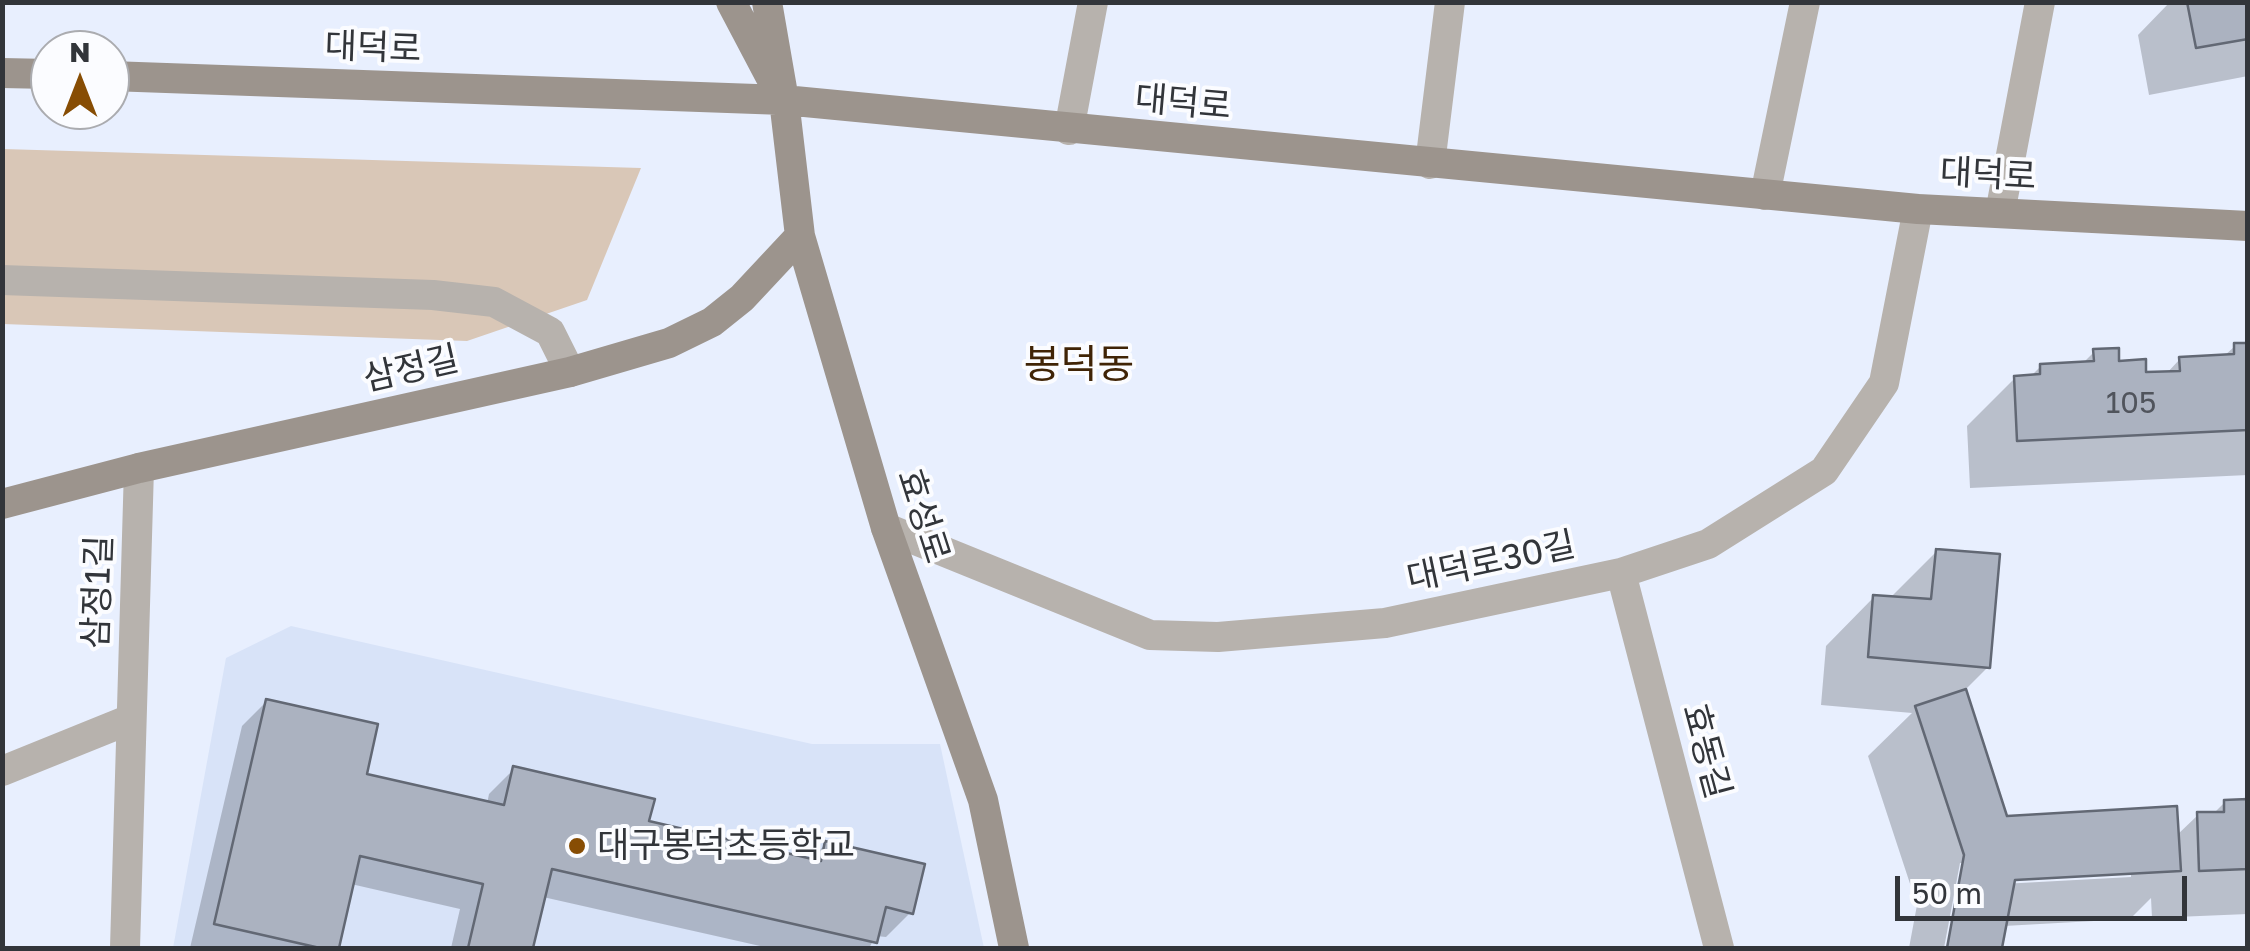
<!DOCTYPE html>
<meta charset="utf-8">
<style>
body{margin:0}
#map{position:relative;width:2250px;height:951px;overflow:hidden;background:#e8effe;font-family:"Golos Text",sans-serif}
canvas{display:block}
.frame{position:absolute;inset:0;border:5px solid #32353a;pointer-events:none}
.north{position:absolute;left:30px;top:30px;width:100px;height:100px;box-sizing:border-box;background:#fbfcff;border:2px solid #abacb0;border-radius:50%;rotate:0deg;font-size:28px;font-weight:700;line-height:40px;text-align:center;color:#32353a}
.north::after{content:'';display:block;margin:auto;width:35px;height:45px;background:#874d04;clip-path:polygon(50% 0,100% 100%,50% 72%,0 100%)}
.scale{position:absolute;left:1895px;top:876px;width:292px;height:45px;box-sizing:border-box;border:5px solid #32353a;border-top:0;padding-left:12px;font-size:30px;line-height:35px;white-space:nowrap;color:#32353a;-webkit-text-stroke:8px #fbfcff;paint-order:stroke}
</style>
<div id="map">
<canvas width="2250" height="951"></canvas>
<div class="frame"></div>
<div class="north">N</div>
<div class="scale">50 m</div>
</div>
<script>
const ctx = document.querySelector('canvas').getContext('2d');
ctx.lineJoin = 'round';
function fill(path, color) {
  ctx.fillStyle = color;
  ctx.fill(path, 'evenodd');
}
function shape(rows) {
  const path = new Path2D();
  for (const r of rows) {
    path.moveTo(r[0], r[1]);
    for (let i = 2; i < r.length; i += 2) path.lineTo(r[i], r[i + 1]);
  }
  return path;
}
function stroke(path, color, width, dash) {
  ctx.strokeStyle = color;
  ctx.lineWidth = width;
  ctx.lineCap = dash ? 'butt' : 'round';
  ctx.setLineDash(dash || []);
  ctx.stroke(path);
}
function write(font, color, halo, rows, align = 'center') {
  ctx.font = font + ' "Golos Text","Noto Sans KR",sans-serif';
  ctx.lineWidth = 8;
  ctx.setLineDash([]);
  ctx.textBaseline = 'middle';
  ctx.strokeStyle = halo;
  ctx.fillStyle = color;
  for (const [text, x, y, turn = 0] of rows) {
    ctx.save();
    ctx.translate(x, y);
    ctx.rotate((+turn || 0) * Math.PI / 180);
    ctx.textAlign = isNaN(turn) ? turn : align;
    if (halo) ctx.strokeText(text, 0, 0);
    ctx.fillText(text, 0, 0);
    ctx.restore();
  }
}
fill(shape([
 [291,626,812,744,940,744,984,948,173,948,226,658]
]), '#d8e3f8');
fill(shape([
 [3,149,641,168,587,300,467,341,3,324]
]), '#d9c7b7');
fill(shape([
 [2170,2,2248,2,2248,76,2149,95,2138,35],
 [2248,345,2248,475,1970,488,1967,426,2015,378,2030,377,2041,366,2081,365,2094,352,2144,375,2166,374,2180,359,2223,357,2235,346],
 [1936,552,1988,667,1964,691,2006,819,2176,836,2198,815,2213,814,2225,802,2248,801,2248,914,2152,918,2151,898,2130,919,2004,926,2000,948,1950,948,1965,863,1960,863,1944,948,1909,948,1917,905,1868,756,1912,713,1821,705,1826,646,1874,597,1890,598],
 [2131,872,2131,877,2002,884,2002,879],
 [267,701,364,776,487,804,489,794,514,769,646,823,808,861,826,844,911,912,886,937,876,936,869,948,769,948,543,897,531,948,451,948,460,909,351,884,336,948,190,948,242,726]
]), '#0003');
const building = shape([
 [2187,2,2248,2,2248,39,2196,48,2187,2],
 [2234,343,2248,343,2248,430,2017,441,2014,376,2040,374,2040,364,2094,361,2093,349,2119,348,2119,361,2146,359,2146,372,2180,371,2179,357,2234,354,2234,343],
 [1936,549,2000,554,1990,668,1868,657,1873,595,1931,599,1936,549],
 [1966,689,2007,816,2177,806,2181,871,2015,880,2002,948,1947,948,1964,855,1915,706,1966,689],
 [266,699,378,724,367,774,504,805,513,766,655,799,649,821,821,861,825,841,925,864,913,914,886,907,877,943,552,869,533,948,468,948,483,884,360,856,339,948,320,948,214,924,266,699],
 [2248,799,2248,869,2199,871,2197,812,2224,812,2224,800,2248,799]
]);
fill(building, '#abb2c0');
stroke(building, '#626874', 2.5);
stroke(shape([
 [1069,130,1093,2],
 [1430,164,1450,2],
 [1765,195,1805,2],
 [2000,213,2040,2],
 [2,280,433,295,494,302,550,332,570,372],
 [886,528,1150,635,1218,637,1385,623,1621,573,1708,544,1824,471,1884,383,1918,209],
 [1621,573,1719,948],
 [2,771,131,719],
 [125,948,139,468]
]), '#b7b2ad', 30);
stroke(shape([
 [731,2,770,76],
 [767,2,784,100,800,236,886,528,983,800,1014,948],
 [2,73,50,74],
 [110,76,784,100,1918,209,2248,226],
 [2,504,139,468,570,372,669,343,712,322,742,298,800,236]
]), '#9c948d', 30);
for (const [x, y, r, color] of [
 [577,846,10,"#874d04"]
]) {
  const dot = new Path2D();
  dot.arc(x, y, r, 0, 2 * Math.PI);
  ctx.fillStyle = color;
  ctx.fill(dot);
  stroke(dot, '#fbfcff', 4);
}
write('30px', '#50545c', null, [
 ["105",2131,403]
]);
write('35px', '#32353a', '#fbfcff', [
 ["대덕로",373,48,2],
 ["대덕로",1183,103,5],
 ["대덕로",1988,175,3],
 ["삼정길",411,369,-13],
 ["효성로",923,516,72],
 ["대덕로30길",1491,562,-12],
 ["삼정1길",98,592,-88],
 ["효동길",1706,751,75]
]);
write('35px', '#32353a', '#fbfcff', [
 ["대구봉덕초등학교",597,846]
], 'left');
write('40px', '#402406', '#fbfcff', [
 ["봉덕동",1079,365]
]);
</script>
